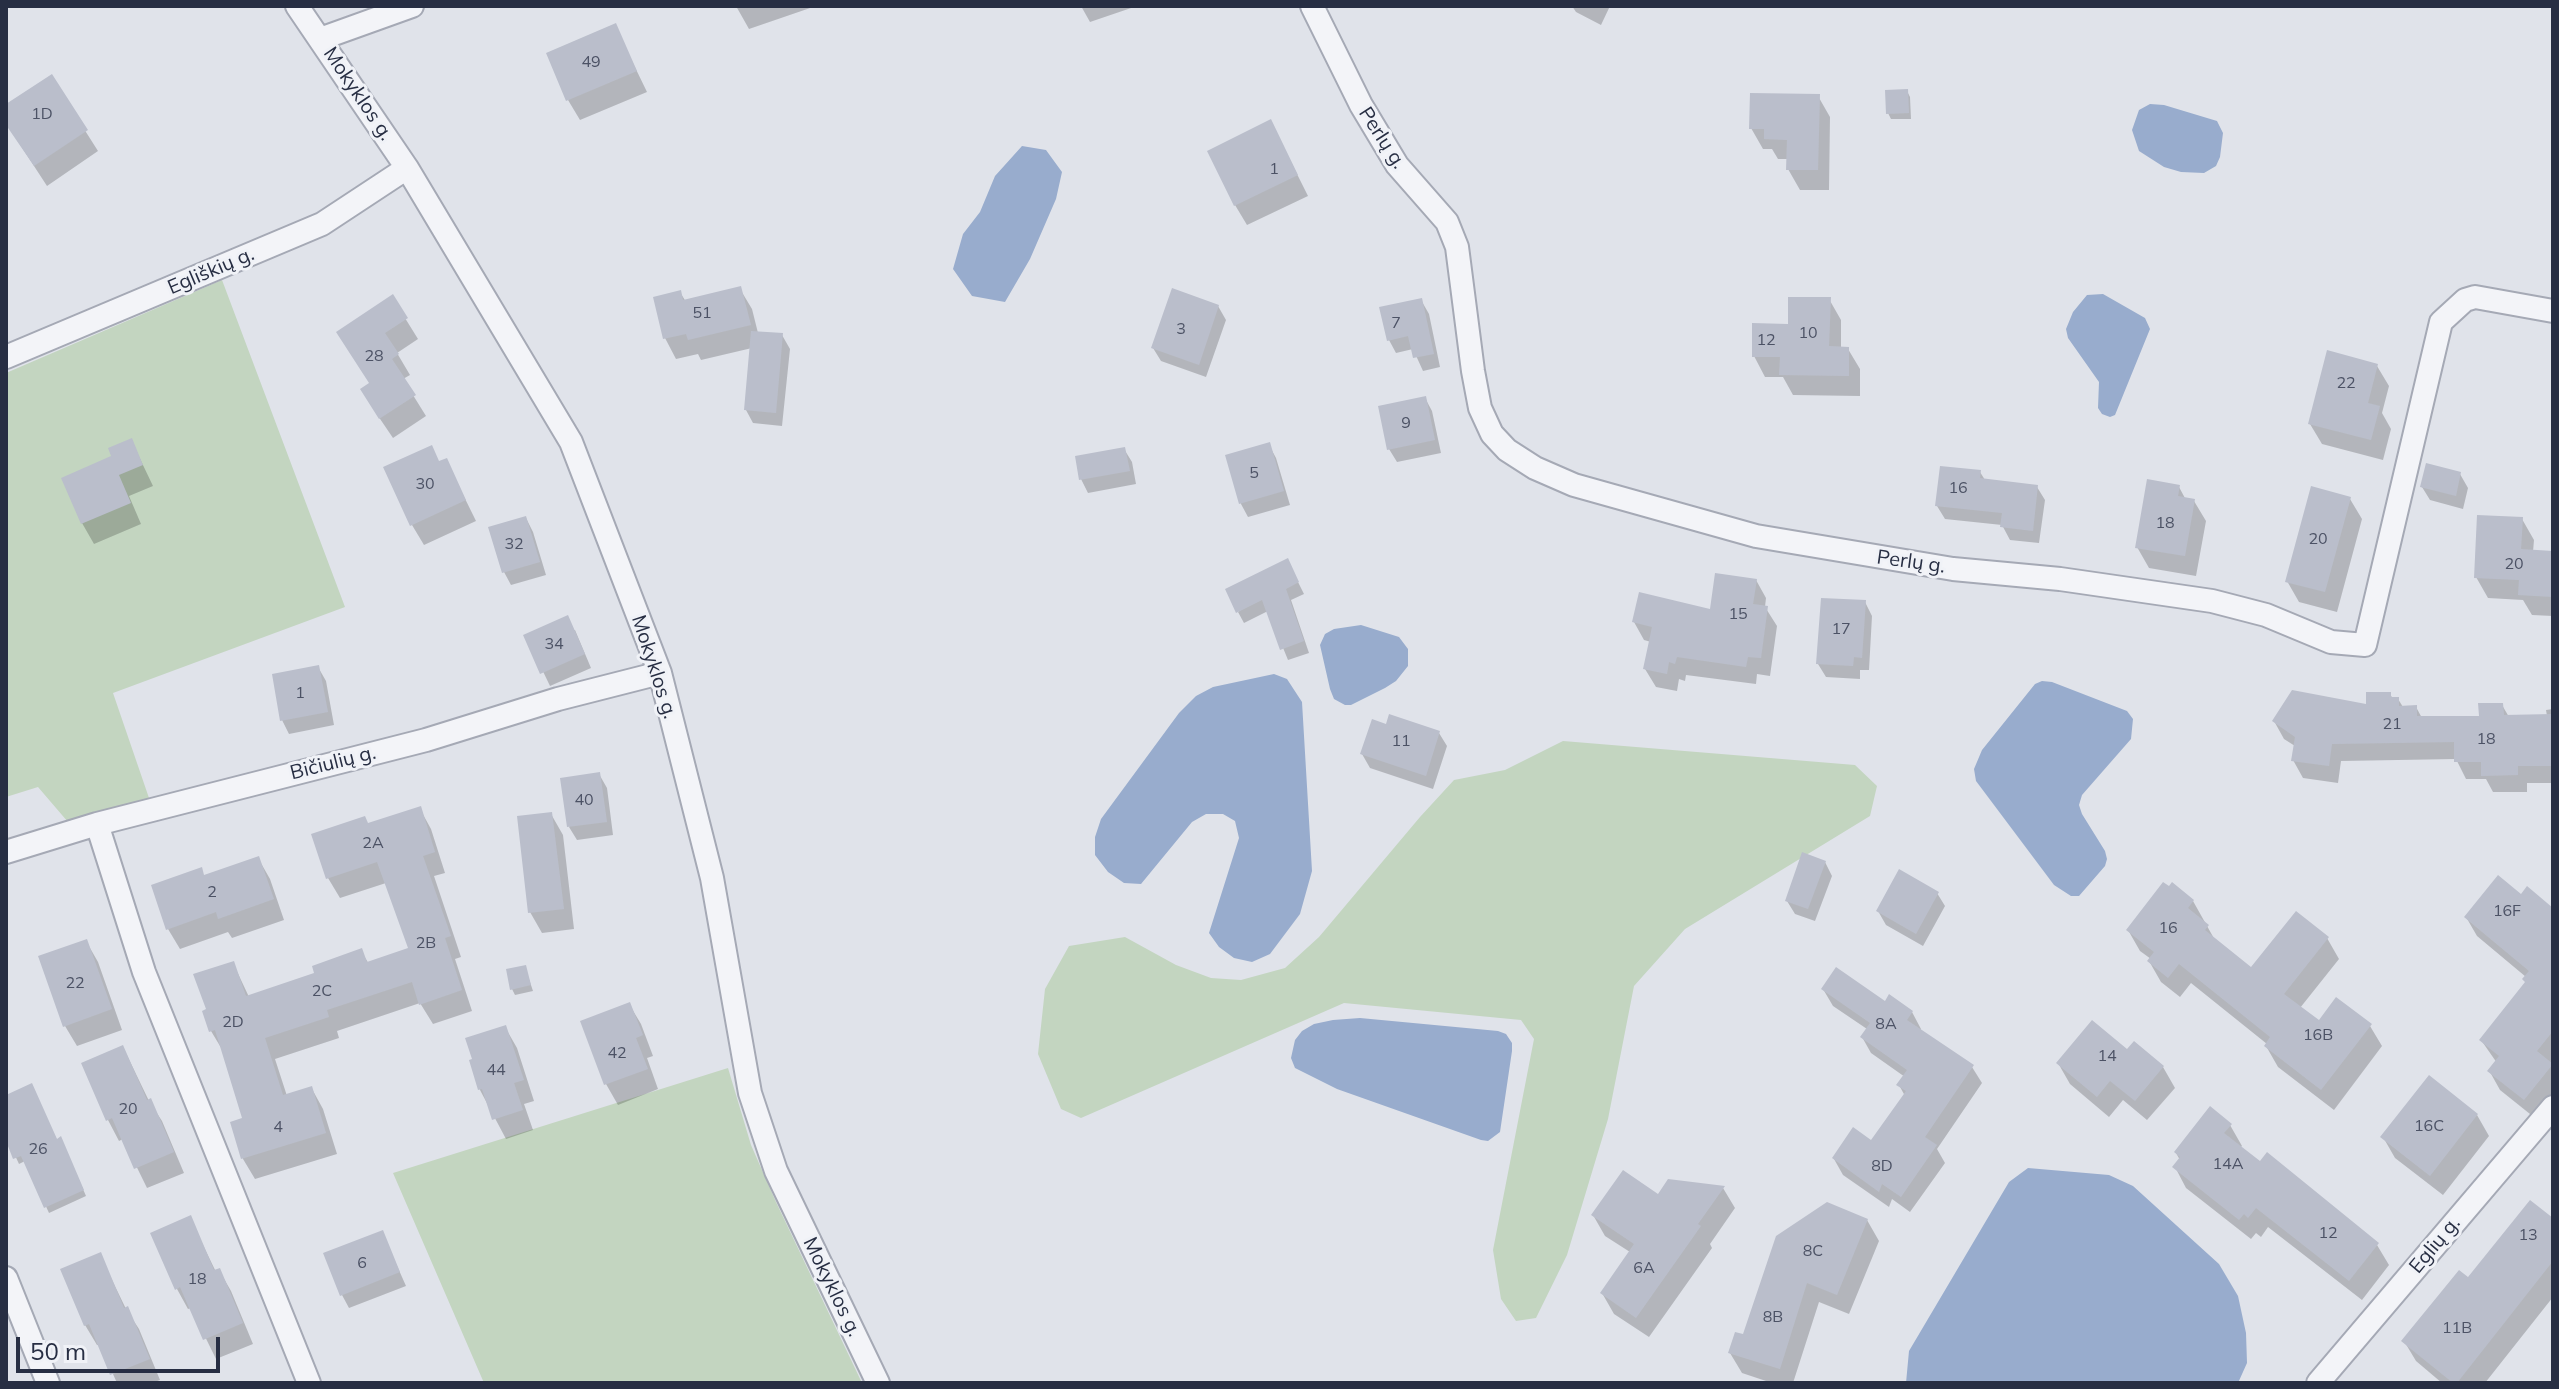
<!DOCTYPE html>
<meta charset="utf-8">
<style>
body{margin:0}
#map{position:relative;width:2559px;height:1389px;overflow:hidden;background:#e0e3ea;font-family:Mulish,sans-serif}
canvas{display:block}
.frame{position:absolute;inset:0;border:8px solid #272e43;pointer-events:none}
.scale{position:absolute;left:16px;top:1337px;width:204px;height:36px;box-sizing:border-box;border:4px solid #272e43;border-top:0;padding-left:10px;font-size:24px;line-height:28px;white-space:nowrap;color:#272e43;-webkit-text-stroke:6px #f0f2f7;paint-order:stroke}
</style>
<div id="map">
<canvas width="2559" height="1389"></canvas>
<div class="frame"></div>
<div class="scale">50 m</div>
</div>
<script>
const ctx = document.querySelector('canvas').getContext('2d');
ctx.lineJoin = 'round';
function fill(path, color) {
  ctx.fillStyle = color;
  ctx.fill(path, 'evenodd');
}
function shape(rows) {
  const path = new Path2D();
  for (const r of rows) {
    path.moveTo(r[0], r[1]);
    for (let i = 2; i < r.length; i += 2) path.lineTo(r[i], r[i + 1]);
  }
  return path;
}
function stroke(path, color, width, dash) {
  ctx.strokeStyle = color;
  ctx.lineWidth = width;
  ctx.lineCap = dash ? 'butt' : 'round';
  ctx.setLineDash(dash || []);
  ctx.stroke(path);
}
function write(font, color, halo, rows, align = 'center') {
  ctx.font = font + ' Mulish,sans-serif';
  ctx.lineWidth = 6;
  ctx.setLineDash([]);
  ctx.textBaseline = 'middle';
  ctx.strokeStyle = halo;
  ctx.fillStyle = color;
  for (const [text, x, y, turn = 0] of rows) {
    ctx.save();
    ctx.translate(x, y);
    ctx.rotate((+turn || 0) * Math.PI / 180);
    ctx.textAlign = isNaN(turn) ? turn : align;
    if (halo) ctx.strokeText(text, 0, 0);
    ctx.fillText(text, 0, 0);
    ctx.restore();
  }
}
fill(shape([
 [222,280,345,607,113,693,149,798,85,820,68,822,38,787,6,797,6,373],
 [1563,741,1855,765,1877,786,1870,816,1685,929,1634,986,1608,1119,1567,1255,1536,1318,1516,1321,1501,1299,1493,1250,1534,1039,1521,1020,1344,1003,1081,1118,1061,1109,1038,1054,1045,989,1069,946,1125,937,1176,965,1211,978,1241,980,1285,968,1319,937,1420,817,1454,780,1505,770],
 [728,1068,751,1145,776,1202,862,1383,484,1383,393,1173]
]), '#c3d5c0');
fill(shape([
 [2150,104,2164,105,2217,121,2223,133,2220,157,2216,166,2204,173,2181,172,2164,167,2139,151,2132,130,2139,110],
 [1022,146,1046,150,1062,172,1056,199,1030,259,1005,302,972,296,953,269,963,234,980,212,995,176],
 [2103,294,2145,318,2150,329,2115,415,2110,417,2102,414,2098,408,2099,382,2068,338,2066,329,2073,312,2087,295],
 [1361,625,1399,637,1408,649,1408,666,1396,681,1385,688,1351,705,1345,705,1334,699,1330,689,1320,645,1325,634,1334,629],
 [1274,674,1287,679,1302,702,1312,871,1300,914,1270,954,1252,962,1234,958,1219,947,1209,933,1239,838,1235,821,1223,814,1206,814,1192,822,1141,884,1124,883,1108,872,1095,855,1095,837,1101,819,1179,713,1196,696,1213,687],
 [2042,681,2052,682,2127,711,2133,719,2131,739,2082,795,2079,805,2082,814,2105,851,2107,859,2105,866,2079,896,2071,896,2054,885,1976,781,1974,769,1982,750,2035,684],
 [1360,1018,1498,1031,1506,1034,1512,1043,1512,1051,1500,1132,1488,1141,1481,1140,1337,1089,1295,1068,1291,1058,1295,1040,1302,1031,1314,1024,1333,1020],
 [2028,1168,2109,1175,2133,1186,2219,1264,2238,1296,2246,1333,2247,1363,2238,1383,1906,1383,1909,1351,2009,1182]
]), '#98accd');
fill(shape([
 [736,6,816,6,749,29],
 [1081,6,1137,6,1090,22],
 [1572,6,1610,6,1601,25,1576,12],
 [615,26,647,92,580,120,568,100],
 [51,77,98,151,47,186,6,123,6,106],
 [1907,91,1910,97,1911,119,1891,119,1888,113],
 [1818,96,1830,117,1829,190,1800,190,1788,169,1788,159,1778,159,1772,149,1763,149,1751,128],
 [1271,122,1308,196,1247,225,1235,205],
 [740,289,752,309,758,333,782,335,790,349,782,426,753,423,746,410,752,348,701,360,698,354,676,359,665,338,680,292,686,302],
 [392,297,418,339,397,353,410,375,403,379,426,416,393,438,374,410,370,384],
 [1829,299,1841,320,1841,348,1848,349,1860,369,1860,396,1793,395,1783,377,1765,377,1754,356,1790,326],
 [1421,300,1429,314,1440,367,1423,371,1413,349,1396,353,1389,340],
 [1218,306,1226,320,1206,377,1161,361,1153,348],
 [2377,366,2389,386,2382,413,2391,429,2383,460,2322,444,2310,424],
 [1425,398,1432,411,1441,453,1397,462,1389,449],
 [131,440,153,486,129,496,141,524,94,544,82,523,110,459],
 [1269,445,1276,458,1290,505,1248,517,1241,504,1227,457],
 [1124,449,1132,462,1136,484,1088,493,1081,479],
 [446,460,476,521,424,545,412,525,440,463],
 [1980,472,1985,480,2037,487,2045,500,2039,543,2010,540,2002,525,1945,519,1937,506],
 [2460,474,2468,488,2463,509,2430,500,2422,487],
 [2179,487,2186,500,2194,501,2206,521,2196,576,2149,568,2137,547],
 [2350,499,2362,519,2337,612,2299,602,2287,581],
 [526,518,533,532,546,575,511,585,504,572],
 [2522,519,2534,540,2533,552,2553,553,2553,616,2532,615,2523,600,2488,598,2476,577],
 [1293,572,1304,594,1291,600,1309,653,1288,660,1268,611,1244,623,1238,612],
 [1756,580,1766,598,1765,607,1777,626,1770,676,1757,674,1756,684,1686,675,1685,681,1679,679,1677,691,1656,687,1645,669,1651,642,1644,640,1634,622,1711,612],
 [1865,602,1872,616,1869,670,1860,670,1860,679,1826,677,1818,664],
 [575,630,591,668,550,686,526,636],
 [318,667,326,681,334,725,289,734,282,720],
 [2390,694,2393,699,2398,699,2403,707,2416,707,2422,718,2481,718,2502,705,2509,717,2547,716,2546,710,2553,709,2553,783,2527,783,2527,792,2493,792,2486,779,2466,779,2456,759,2341,761,2338,783,2303,778,2293,760,2295,746,2284,739,2274,721,2368,706],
 [1439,733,1447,746,1433,789,1370,768,1362,754],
 [599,774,607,788,613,835,577,840,569,827],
 [420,809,431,829,445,873,434,876,461,957,455,959,472,1011,433,1024,420,1003,337,1031,339,1038,275,1059,287,1096,312,1089,323,1109,337,1154,255,1179,243,1159,232,1123,245,1119,223,1051,211,1031,233,963,249,997,316,974,361,951,369,964,410,949,386,883,340,898,328,878,368,825],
 [551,814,563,835,574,929,542,933,530,912],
 [258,858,270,879,284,920,232,938,228,932,180,949,168,929,205,877],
 [1825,862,1832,876,1815,921,1795,914,1787,901],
 [1937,893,1945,906,1923,946,1886,925,1878,911],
 [2521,897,2553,915,2553,1095,2535,1118,2500,1090,2490,1072,2497,1063,2481,1040,2527,983,2526,977,2477,936,2466,917],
 [2193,901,2216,942,2252,970,2327,938,2339,959,2300,1008,2319,1023,2370,1026,2382,1046,2334,1110,2278,1067,2266,1046,2267,1044,2191,983,2180,997,2161,982,2149,961,2151,959,2140,951,2128,930],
 [86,941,98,962,122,1030,77,1046,65,1026],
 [525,967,533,991,515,995,512,989],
 [1823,989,1912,1012,1921,1029,1920,1031,1972,1067,1982,1083,1937,1149,1945,1163,1910,1212,1892,1199,1889,1207,1843,1175,1834,1159,1872,1143,1905,1096,1899,1085,1905,1077,1871,1053,1862,1037,1867,1029,1833,1006],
 [629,1004,641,1024,653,1056,647,1058,658,1089,618,1105,606,1084,582,1022],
 [505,1027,517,1048,534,1101,524,1104,533,1130,506,1139,480,1090,471,1061],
 [123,1047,149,1101,162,1121,184,1173,147,1188,123,1139,119,1141,108,1120,84,1064],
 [2058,1063,2163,1067,2175,1088,2147,1120,2123,1100,2109,1117,2070,1084],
 [6,1097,64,1145,86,1196,49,1213,25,1161,19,1164,6,1136],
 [2477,1115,2489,1136,2443,1195,2395,1158,2383,1137],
 [2230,1125,2242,1146,2240,1148,2377,1245,2389,1265,2362,1300,2268,1227,2261,1237,2256,1233,2251,1239,2186,1188,2175,1167,2180,1160,2176,1153],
 [1723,1188,1735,1208,1710,1244,1712,1248,1649,1337,1614,1314,1602,1293,1630,1252,1605,1236,1593,1215,1659,1197],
 [190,1218,216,1272,219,1270,231,1291,253,1344,216,1359,191,1308,188,1309,177,1289],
 [1867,1220,1879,1241,1849,1314,1819,1302,1793,1383,1772,1383,1742,1373,1730,1353],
 [2553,1221,2553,1297,2485,1383,2442,1383,2416,1361,2404,1341,2469,1280],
 [382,1232,406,1286,349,1308,342,1295],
 [100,1255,126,1309,139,1329,160,1380,152,1383,117,1383,100,1345,97,1345,85,1325]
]), '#0003');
fill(shape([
 [616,23,637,71,566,101,546,53],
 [52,74,88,130,34,166,6,125,6,104],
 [1908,89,1909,113,1886,114,1885,90],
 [1750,93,1820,94,1818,170,1786,170,1787,140,1764,139,1764,129,1749,129],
 [1271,119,1298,175,1234,206,1207,151],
 [741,286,751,325,688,340,686,334,663,339,653,297,681,290,683,300],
 [1172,288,1219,305,1199,365,1151,348],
 [393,294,408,318,385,333,399,354,392,359,416,395,379,419,360,389,369,383,336,332],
 [1788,297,1831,297,1829,346,1849,347,1849,376,1779,375,1780,357,1752,357,1752,323,1788,324],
 [1422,298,1434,354,1413,358,1408,336,1387,341,1379,307],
 [751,331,783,333,776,413,744,410],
 [2327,350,2378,364,2368,403,2380,406,2371,440,2308,424],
 [1426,396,1435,440,1387,450,1378,406],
 [132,438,143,465,119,475,131,503,81,524,61,478,111,456,114,464,108,448],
 [1270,442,1284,491,1239,504,1225,455],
 [432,445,439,461,447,458,466,500,410,526,383,467],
 [1125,447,1130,471,1079,480,1075,456],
 [2426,463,2461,472,2456,496,2420,487],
 [1940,466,1981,470,1980,478,2038,485,2033,531,2000,527,2002,513,1935,506],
 [2147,479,2180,485,2178,496,2195,499,2185,556,2135,548],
 [2311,486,2351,497,2325,592,2285,582],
 [2477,515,2523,517,2521,549,2553,551,2553,597,2518,595,2519,580,2474,578],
 [526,516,540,562,502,573,488,527],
 [1288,558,1299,582,1286,589,1304,641,1280,650,1262,600,1236,613,1225,589],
 [1715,573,1757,579,1753,604,1768,606,1761,658,1748,657,1746,667,1677,657,1675,664,1669,662,1667,674,1643,669,1652,627,1632,622,1639,592,1710,609],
 [1821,598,1866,600,1862,658,1854,657,1853,666,1816,664],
 [568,615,585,654,540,674,523,635],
 [319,665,328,712,280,721,272,674],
 [2292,690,2366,704,2366,692,2391,692,2391,697,2399,697,2399,706,2417,705,2417,716,2479,716,2478,703,2503,703,2504,715,2553,714,2553,766,2518,766,2518,775,2481,776,2481,762,2454,762,2454,742,2332,744,2329,766,2291,761,2295,737,2272,721],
 [1389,714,1440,731,1426,776,1360,754,1372,719,1386,724],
 [600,772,607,822,567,827,560,778],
 [421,806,435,852,423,856,451,936,445,938,462,990,419,1005,412,982,327,1010,329,1017,265,1038,283,1095,312,1086,326,1133,241,1159,230,1122,242,1118,215,1030,209,1032,202,1011,206,1009,193,974,234,961,246,996,314,973,312,966,362,948,367,962,408,948,377,862,326,879,311,834,365,816,368,823],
 [552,812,564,909,528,913,517,816],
 [1802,852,1826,861,1808,909,1785,901],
 [259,856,274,899,218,919,216,912,166,930,151,885,202,867,204,875],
 [1899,869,1939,892,1916,934,1876,911],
 [2498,875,2521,894,2527,886,2553,908,2553,1031,2537,1051,2553,1064,2524,1100,2487,1071,2499,1056,2479,1040,2525,982,2522,979,2529,971,2464,917],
 [2163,882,2169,886,2172,882,2194,900,2188,908,2209,925,2205,930,2251,967,2296,911,2329,937,2284,994,2319,1020,2336,997,2372,1024,2321,1090,2264,1046,2270,1037,2179,964,2168,978,2147,961,2154,952,2126,930],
 [87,939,112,1009,63,1027,38,956],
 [526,965,531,985,510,990,506,969],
 [1836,967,1885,1001,1889,994,1913,1011,1907,1020,1974,1065,1925,1137,1937,1145,1901,1197,1882,1184,1879,1192,1832,1158,1853,1127,1871,1140,1906,1091,1896,1085,1907,1070,1860,1037,1870,1023,1821,989],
 [630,1002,643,1035,636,1038,648,1069,604,1085,580,1021],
 [2092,1020,2127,1049,2134,1041,2164,1066,2135,1101,2110,1081,2097,1097,2056,1063],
 [506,1025,524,1080,514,1083,523,1110,492,1120,482,1089,478,1090,469,1060,472,1059,465,1038],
 [123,1045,147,1100,151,1098,174,1152,134,1169,112,1118,106,1121,81,1063],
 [2429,1075,2478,1114,2430,1176,2380,1137],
 [32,1083,57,1139,61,1136,84,1190,44,1208,21,1156,13,1159,6,1141,6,1095],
 [2210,1106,2232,1124,2224,1133,2260,1161,2267,1152,2379,1243,2349,1281,2256,1208,2248,1218,2244,1214,2239,1220,2172,1167,2180,1157,2174,1152],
 [1623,1170,1658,1194,1668,1179,1725,1186,1698,1224,1701,1226,1636,1318,1600,1293,1634,1244,1591,1215],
 [2530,1200,2553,1218,2553,1261,2457,1383,2453,1383,2401,1341,2459,1270,2468,1277],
 [1827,1202,1868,1219,1837,1295,1807,1283,1780,1369,1728,1353,1735,1332,1743,1334,1776,1236],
 [191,1215,214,1270,220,1268,243,1323,203,1340,180,1287,175,1290,150,1233],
 [383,1230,400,1272,340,1296,323,1253],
 [101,1252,124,1308,128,1306,150,1359,110,1375,89,1324,84,1326,60,1269]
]), '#babecb');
const street = shape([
 [297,6,407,168,571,442,660,673,712,878,750,1093,776,1171,878,1383],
 [1312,6,1361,105,1397,165,1447,222,1457,247,1473,371,1480,408,1492,434,1507,450,1535,468,1574,485,1756,536,1953,569,2060,579,2212,601,2266,615,2331,642,2365,645,2441,322,2465,300,2475,297,2553,311],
 [320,39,412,6],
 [6,357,322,224,407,168],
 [97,824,144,972,309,1383],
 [6,852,97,824,426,740,558,699,660,673],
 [6,1278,48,1383],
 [2318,1383,2553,1107]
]);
stroke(street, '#a5a9b5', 26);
stroke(street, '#f3f4f8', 22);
write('16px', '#4c5265', null, [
 ["49",591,62],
 ["1D",42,114],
 ["1",1274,169],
 ["51",702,313],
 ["7",1396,323],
 ["3",1181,329],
 ["10",1808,333],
 ["12",1766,340],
 ["28",374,356],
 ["22",2346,383],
 ["9",1406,423],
 ["5",1254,473],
 ["30",425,484],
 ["16",1958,488],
 ["18",2165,523],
 ["20",2318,539],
 ["32",514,544],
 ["20",2514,564],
 ["15",1738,614],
 ["17",1841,629],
 ["34",554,644],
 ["1",300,693],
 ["21",2392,724],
 ["18",2486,739],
 ["11",1401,741],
 ["40",584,800],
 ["2A",373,843],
 ["2",212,892],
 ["16F",2507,911],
 ["16",2168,928],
 ["2B",426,943],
 ["22",75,983],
 ["2C",322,991],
 ["2D",233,1022],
 ["8A",1886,1024],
 ["16B",2318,1035],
 ["42",617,1053],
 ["14",2107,1056],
 ["44",496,1070],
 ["20",128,1109],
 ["16C",2429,1126],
 ["4",278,1127],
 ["26",38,1149],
 ["14A",2228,1164],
 ["8D",1882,1166],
 ["12",2328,1233],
 ["13",2528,1235],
 ["8C",1813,1251],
 ["6",362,1263],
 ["6A",1644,1268],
 ["18",197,1279],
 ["8B",1773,1317],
 ["11B",2457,1328]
]);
write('20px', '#272e43', '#f0f2f7', [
 ["Mokyklos g.",358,94,56],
 ["Perlų g.",1382,138,57],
 ["Egliškių g.",211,271,-23],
 ["Perlų g.",1911,562,8],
 ["Mokyklos g.",654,667,72],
 ["Bičiulių g.",333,763,-14],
 ["Eglių g.",2435,1245,-50],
 ["Mokyklos g.",832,1287,64]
]);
</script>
